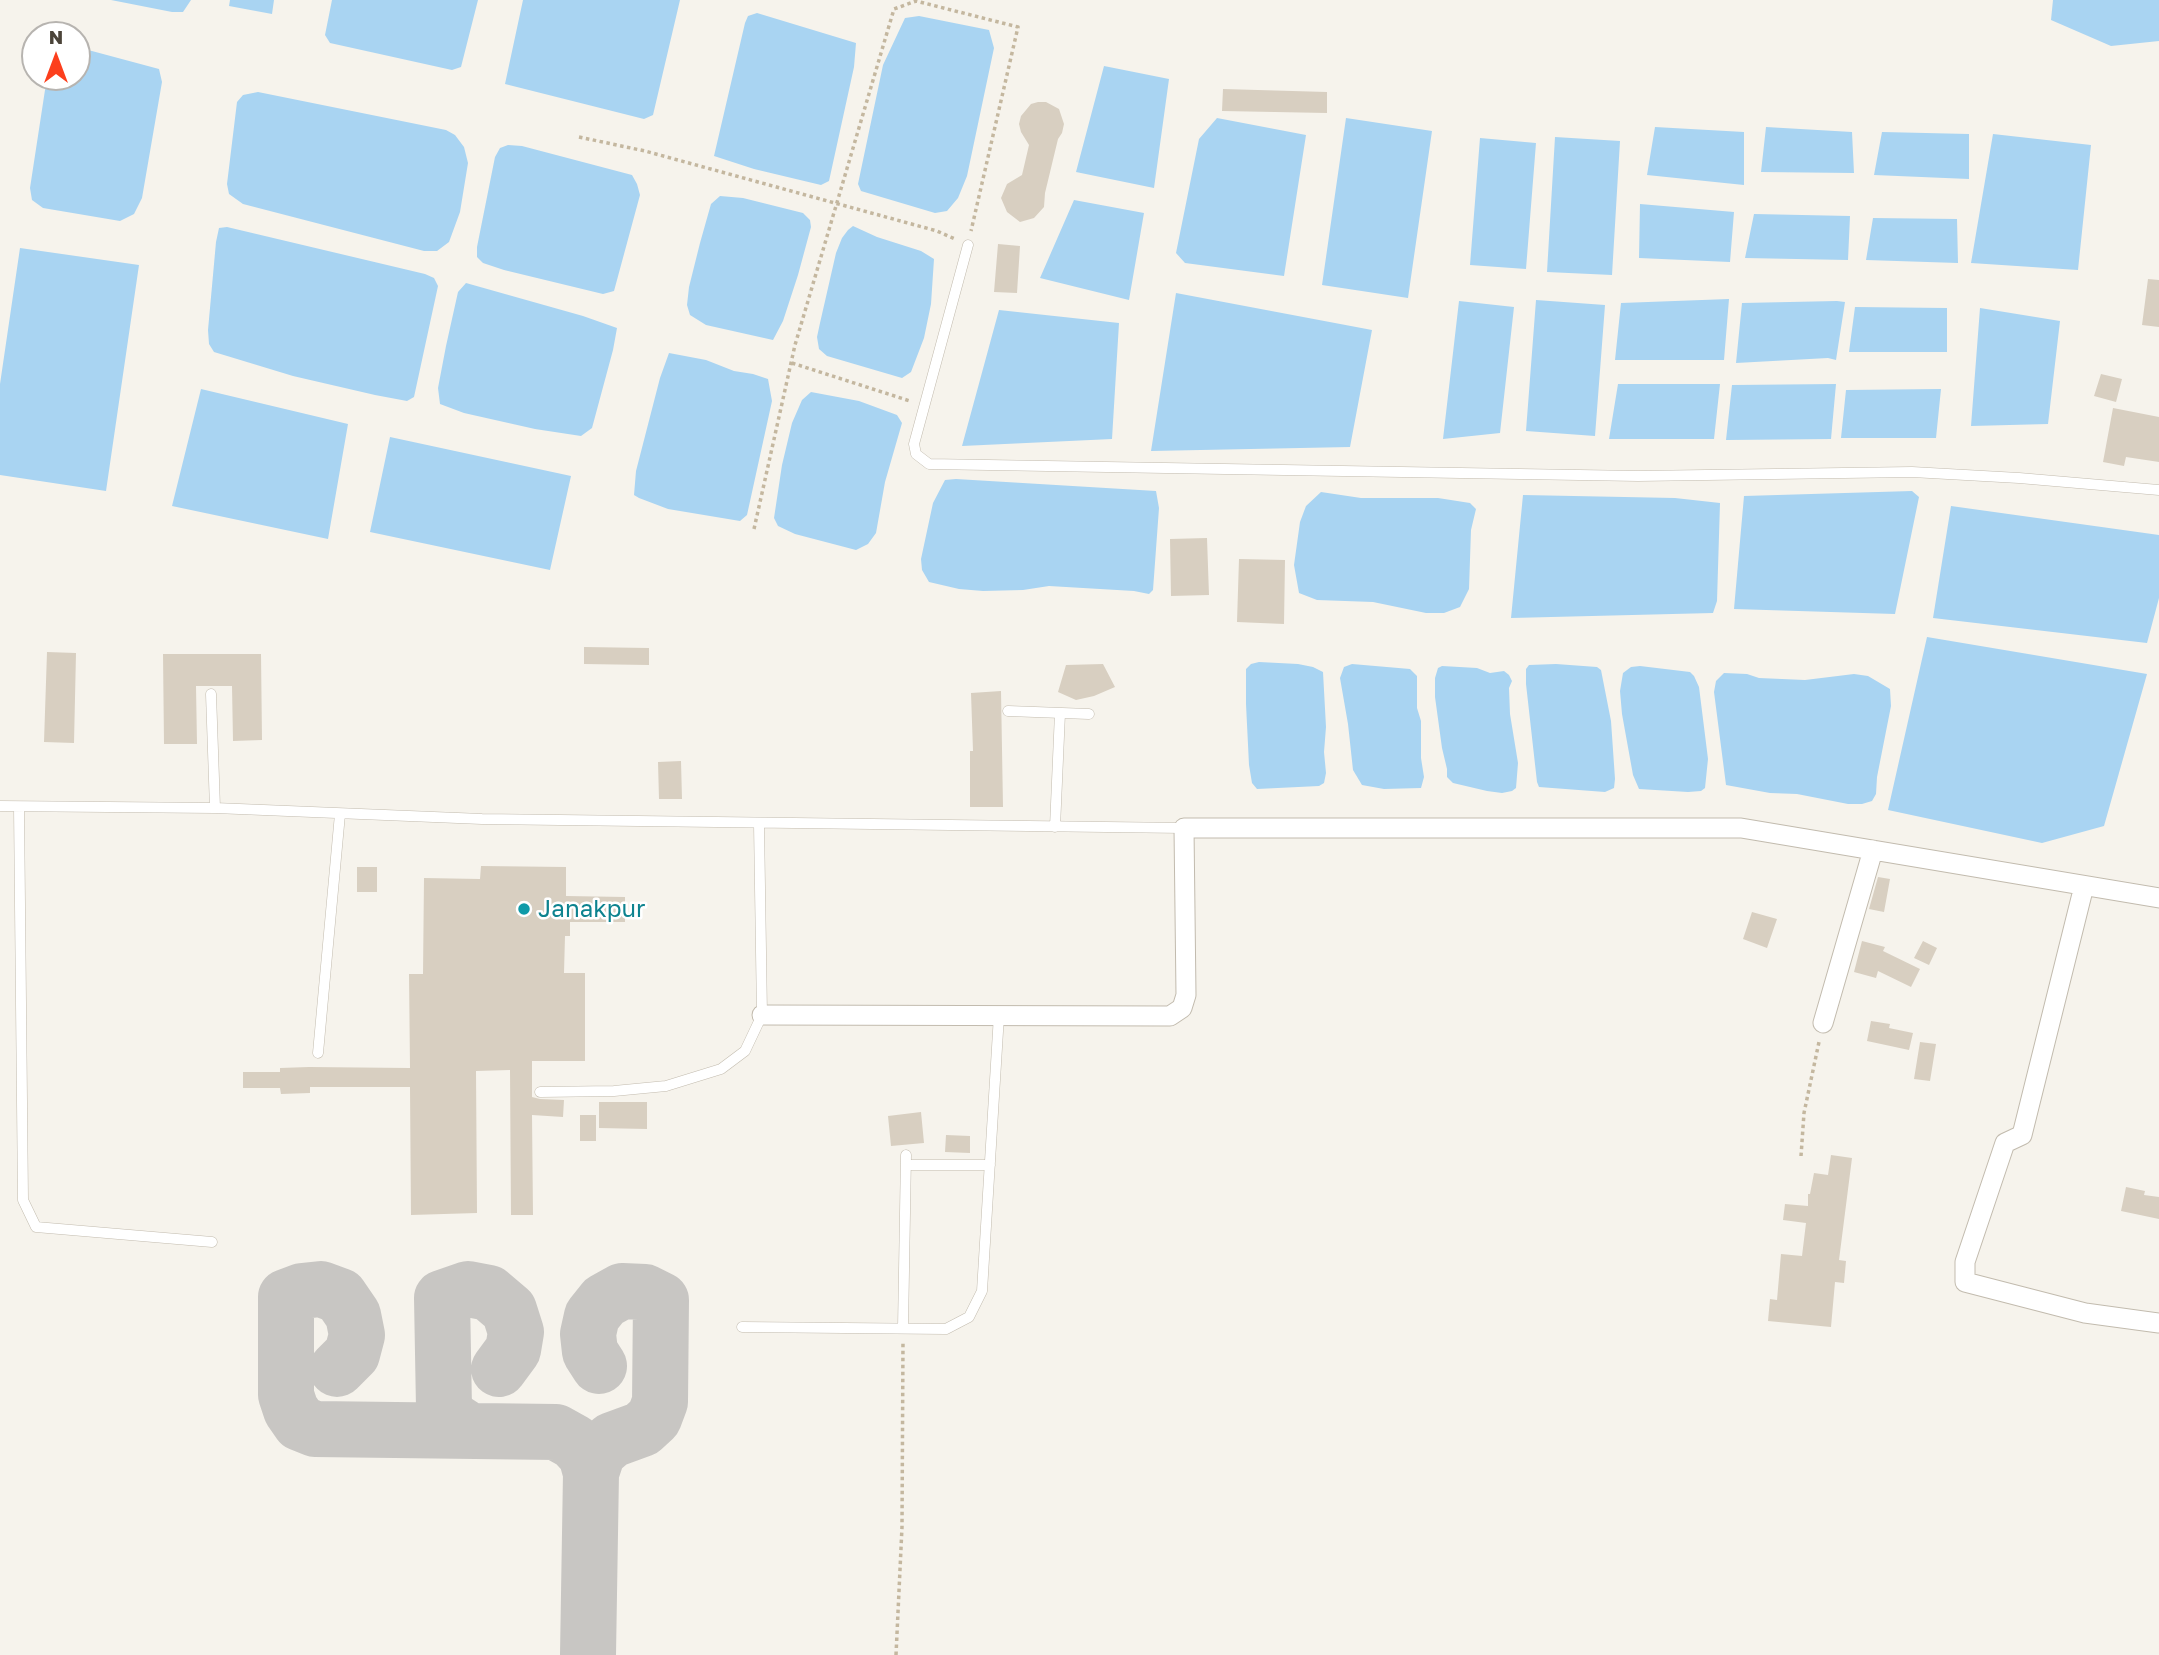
<!DOCTYPE html>
<style>
body{margin:0}
#map{position:relative;width:2159px;height:1655px;overflow:hidden;background:#f6f3ec;font-family:"Golos Text",sans-serif}
canvas{display:block}
.north{position:absolute;left:21px;top:21px;width:70px;height:70px;box-sizing:border-box;background:#fff;border:2px solid #b7b4b0;border-radius:50%;rotate:0deg;font-size:19px;font-weight:700;line-height:28px;text-align:center;color:#4b4439}
.north::after{content:'';display:block;margin:auto;width:24px;height:32px;background:#fc3f1d;clip-path:polygon(50% 0,100% 100%,50% 72%,0 100%)}
</style>
<div id="map">
<canvas width="2159" height="1655"></canvas>
<div class="north">N</div>
</div>
<script>
const ctx = document.querySelector('canvas').getContext('2d');
ctx.lineJoin = 'round';
function fill(path, color) {
  ctx.fillStyle = color;
  ctx.fill(path, 'evenodd');
}
function shape(rows) {
  const path = new Path2D();
  for (const r of rows) {
    path.moveTo(r[0], r[1]);
    for (let i = 2; i < r.length; i += 2) path.lineTo(r[i], r[i + 1]);
  }
  return path;
}
function stroke(path, color, width, dash) {
  ctx.strokeStyle = color;
  ctx.lineWidth = width;
  ctx.lineCap = dash ? 'butt' : 'round';
  ctx.setLineDash(dash || []);
  ctx.stroke(path);
}
function write(font, color, halo, rows, align = 'center') {
  ctx.font = font + ' "Golos Text",sans-serif';
  ctx.lineWidth = 5;
  ctx.setLineDash([]);
  ctx.textBaseline = 'middle';
  ctx.strokeStyle = halo;
  ctx.fillStyle = color;
  for (const [text, x, y, turn = 0] of rows) {
    ctx.save();
    ctx.translate(x, y);
    ctx.rotate((+turn || 0) * Math.PI / 180);
    ctx.textAlign = isNaN(turn) ? turn : align;
    if (halo) ctx.strokeText(text, 0, 0);
    ctx.fillText(text, 0, 0);
    ctx.restore();
  }
}
fill(shape([
 [111,0,191,0,183,12,172,12],
 [230,0,274,0,272,14,229,6],
 [332,0,478,0,461,67,452,70,330,43,325,35],
 [523,0,680,0,653,115,644,119,505,84],
 [2053,0,2159,0,2159,41,2111,46,2051,20],
 [757,13,856,43,854,67,829,181,821,185,754,169,714,156,745,23,748,16],
 [919,16,989,30,994,48,967,176,958,198,947,211,935,213,861,191,858,184,883,65,905,18],
 [77,47,159,69,162,82,142,198,134,214,120,221,43,208,32,200,30,188,47,77,77,77],
 [1104,66,1169,79,1154,188,1076,172],
 [258,92,446,130,455,135,464,147,468,163,460,212,449,242,437,251,424,251,243,204,229,194,227,184,237,102,243,95],
 [1217,118,1306,135,1284,276,1185,263,1176,253,1199,139],
 [1346,118,1432,131,1408,298,1322,285],
 [1655,127,1744,132,1744,185,1647,175],
 [1766,127,1852,132,1854,173,1761,172],
 [1882,132,1969,134,1969,179,1874,175],
 [1993,134,2091,145,2078,270,1971,263],
 [1555,137,1620,141,1612,275,1547,272],
 [1480,138,1536,143,1526,269,1470,265],
 [508,145,522,146,632,175,637,184,640,195,614,291,603,294,504,270,483,263,477,257,477,247,495,157,500,148],
 [720,196,743,198,803,213,810,220,811,227,798,275,783,321,773,340,706,325,690,315,687,305,689,287,700,243,711,204],
 [1074,200,1144,213,1129,300,1040,278],
 [1640,204,1734,212,1730,262,1639,258],
 [1754,214,1850,216,1848,260,1745,258],
 [1873,218,1957,219,1958,263,1866,260],
 [853,226,877,237,921,251,934,259,931,304,924,338,911,372,902,378,827,356,819,349,817,337,820,323,836,253,842,238,848,230],
 [227,227,425,274,434,278,438,286,414,397,407,401,375,395,293,376,214,352,209,344,208,330,216,242,219,228],
 [20,248,139,265,106,491,0,475,0,384],
 [466,283,583,316,617,328,613,350,592,428,581,436,535,429,464,413,440,404,438,388,446,346,458,292],
 [1176,293,1372,330,1350,447,1151,451],
 [1729,299,1724,360,1615,360,1621,303],
 [1536,300,1605,305,1595,436,1526,431],
 [1459,301,1514,307,1500,433,1443,439],
 [1837,301,1845,302,1836,360,1828,358,1736,363,1742,303],
 [1855,307,1947,308,1947,352,1849,352],
 [1980,308,2060,321,2048,424,1971,426],
 [999,310,1119,323,1112,439,962,446],
 [669,353,706,360,734,371,753,374,768,379,772,401,747,515,740,521,668,509,639,498,634,495,636,471,660,378],
 [1618,384,1720,384,1714,439,1609,439],
 [1836,384,1831,439,1726,440,1732,385],
 [201,389,348,424,328,539,172,506],
 [1941,389,1936,438,1841,438,1846,390],
 [811,392,859,401,897,415,902,423,885,482,876,533,868,544,856,550,795,534,778,526,774,518,782,465,792,423,802,400],
 [390,437,571,476,550,570,370,532],
 [956,479,1156,491,1159,508,1153,590,1149,594,1134,591,1049,586,1023,590,983,591,959,589,929,582,922,570,921,559,933,503,945,480],
 [1912,491,1919,497,1895,614,1734,609,1744,496],
 [1321,492,1361,498,1438,498,1470,503,1476,509,1471,530,1469,589,1460,607,1444,613,1426,613,1373,602,1317,600,1299,593,1294,565,1300,522,1306,506],
 [1523,495,1675,498,1720,503,1717,601,1713,613,1511,618],
 [1951,506,2159,535,2159,598,2147,643,1933,618],
 [1927,637,2147,674,2104,826,2042,843,1888,810],
 [1259,662,1298,664,1313,667,1323,672,1326,727,1324,752,1326,773,1324,783,1319,786,1257,789,1252,783,1249,765,1246,704,1246,669,1251,664],
 [1352,664,1410,669,1417,676,1417,708,1421,721,1421,758,1424,777,1421,788,1384,789,1362,785,1353,770,1348,724,1340,678,1344,667],
 [1556,664,1597,667,1601,670,1611,721,1615,779,1614,788,1605,792,1539,787,1537,782,1526,684,1526,669,1529,665],
 [1442,666,1477,668,1490,673,1504,671,1509,675,1512,681,1509,688,1510,714,1518,763,1516,788,1512,791,1502,793,1487,791,1453,783,1447,777,1447,769,1442,748,1435,697,1435,678,1438,668],
 [1640,666,1690,672,1694,676,1699,687,1708,759,1705,788,1701,791,1688,792,1639,789,1633,775,1622,714,1620,691,1623,673,1631,667],
 [1724,673,1747,674,1759,678,1805,680,1854,674,1868,676,1890,689,1891,706,1877,777,1876,794,1872,801,1862,804,1848,804,1797,794,1770,793,1726,785,1714,692,1716,681]
]), '#a9d4f2');
stroke(shape([
 [337,1369,352,1354,357,1335,353,1315,340,1296,321,1289,302,1291,286,1297,286,1395,291,1410,300,1423,315,1429,556,1432,574,1442,586,1455,591,1473,588,1655],
 [470,1431,453,1420,444,1408,442,1298,468,1289,489,1293,509,1310,516,1332,513,1350,499,1369],
 [591,1473,598,1452,612,1440,642,1429,654,1418,660,1402,661,1300,645,1292,622,1291,604,1301,592,1316,588,1334,590,1352,599,1366]
]), '#c8c6c3', 56);
fill(shape([
 [1223,89,1327,92,1327,113,1222,111],
 [1038,102,1046,102,1059,109,1064,124,1062,133,1058,139,1045,193,1044,207,1034,218,1020,222,1007,212,1001,198,1007,184,1022,175,1029,145,1021,132,1019,124,1021,116,1031,104],
 [998,244,1020,246,1017,293,994,292],
 [2148,279,2159,280,2159,327,2142,325],
 [2101,374,2122,379,2116,402,2094,396],
 [2113,408,2159,417,2159,462,2126,457,2124,466,2103,462],
 [1207,538,1209,595,1171,596,1170,539],
 [1239,559,1285,560,1284,624,1237,622],
 [584,647,649,648,649,665,584,664],
 [47,652,76,653,74,743,44,742],
 [163,654,261,654,262,740,233,741,232,686,196,686,197,744,164,744],
 [1103,664,1115,687,1094,696,1076,700,1058,692,1066,665],
 [1001,691,1003,807,970,807,970,751,973,751,971,693],
 [681,761,682,799,659,799,658,762],
 [481,866,566,867,566,896,625,897,625,922,570,922,570,936,565,936,564,973,585,973,585,1061,532,1061,532,1097,540,1099,564,1100,563,1117,532,1115,533,1215,511,1215,510,1070,476,1071,477,1213,411,1215,410,1087,310,1087,310,1093,281,1094,280,1088,243,1088,243,1072,280,1072,280,1068,309,1067,410,1068,409,974,423,974,424,878,480,879],
 [357,867,377,867,377,892,357,892],
 [1878,877,1890,879,1884,912,1869,909],
 [1752,912,1777,919,1767,948,1743,939],
 [1862,941,1885,947,1883,951,1920,969,1911,987,1878,971,1876,978,1854,972],
 [1923,941,1937,948,1929,965,1914,958],
 [1871,1021,1890,1024,1889,1028,1913,1033,1909,1050,1867,1041],
 [1920,1042,1936,1044,1930,1081,1914,1079],
 [599,1102,647,1102,647,1129,599,1128],
 [921,1112,924,1143,891,1146,888,1116],
 [580,1115,596,1115,596,1141,580,1141],
 [946,1135,970,1136,970,1153,945,1152],
 [1831,1155,1852,1158,1839,1260,1846,1261,1844,1283,1835,1282,1831,1327,1768,1321,1770,1299,1777,1300,1781,1254,1802,1256,1806,1223,1783,1220,1785,1204,1808,1206,1808,1194,1810,1194,1814,1173,1828,1175],
 [2126,1187,2145,1191,2144,1195,2159,1197,2159,1219,2121,1211]
]), '#d8cfc1');
const service = shape([
 [968,245,914,444,916,454,929,464,1638,476,1912,472,2019,478,2159,490],
 [211,694,215,808],
 [1008,711,1089,714],
 [0,806,215,808,482,819,1184,828],
 [19,807,23,1200,36,1227,212,1242],
 [1055,827,1060,713],
 [318,1053,340,814],
 [540,1092,614,1091,666,1086,721,1069,745,1051,762,1015,759,824],
 [906,1165,990,1165],
 [742,1327,946,1329,969,1317,982,1291,999,1015],
 [903,1328,906,1155]
]);
const minor = shape([
 [2084,886,2022,1135,2005,1143,1965,1262,1965,1282,2085,1313,2159,1323],
 [762,1015,1170,1016,1182,1008,1186,995,1184,828,1741,828,2159,898],
 [1823,1023,1873,850]
]);
stroke(service, '#c2bbae', 11);
stroke(minor, '#c2bbae', 21);
stroke(shape([
 [579,137,645,151,937,231,955,239],
 [792,363,910,401],
 [754,529,795,345,894,9,916,1,1018,27,971,231],
 [1801,1156,1804,1113,1819,1042],
 [896,1655,902,1527,903,1341]
]), '#c4b79f', 3.5, [3.5, 3.5]);
stroke(service, '#fff', 10);
stroke(minor, '#fff', 19);
for (const [x, y, r, color] of [
 [524,909,7,"#0f9aa8"]
]) {
  const dot = new Path2D();
  dot.arc(x, y, r, 0, 2 * Math.PI);
  ctx.fillStyle = color;
  ctx.fill(dot);
  stroke(dot, '#fff', 2.5);
}
write('24px', '#0d838f', '#fff', [
 ["Janakpur",538,909]
], 'left');
</script>
